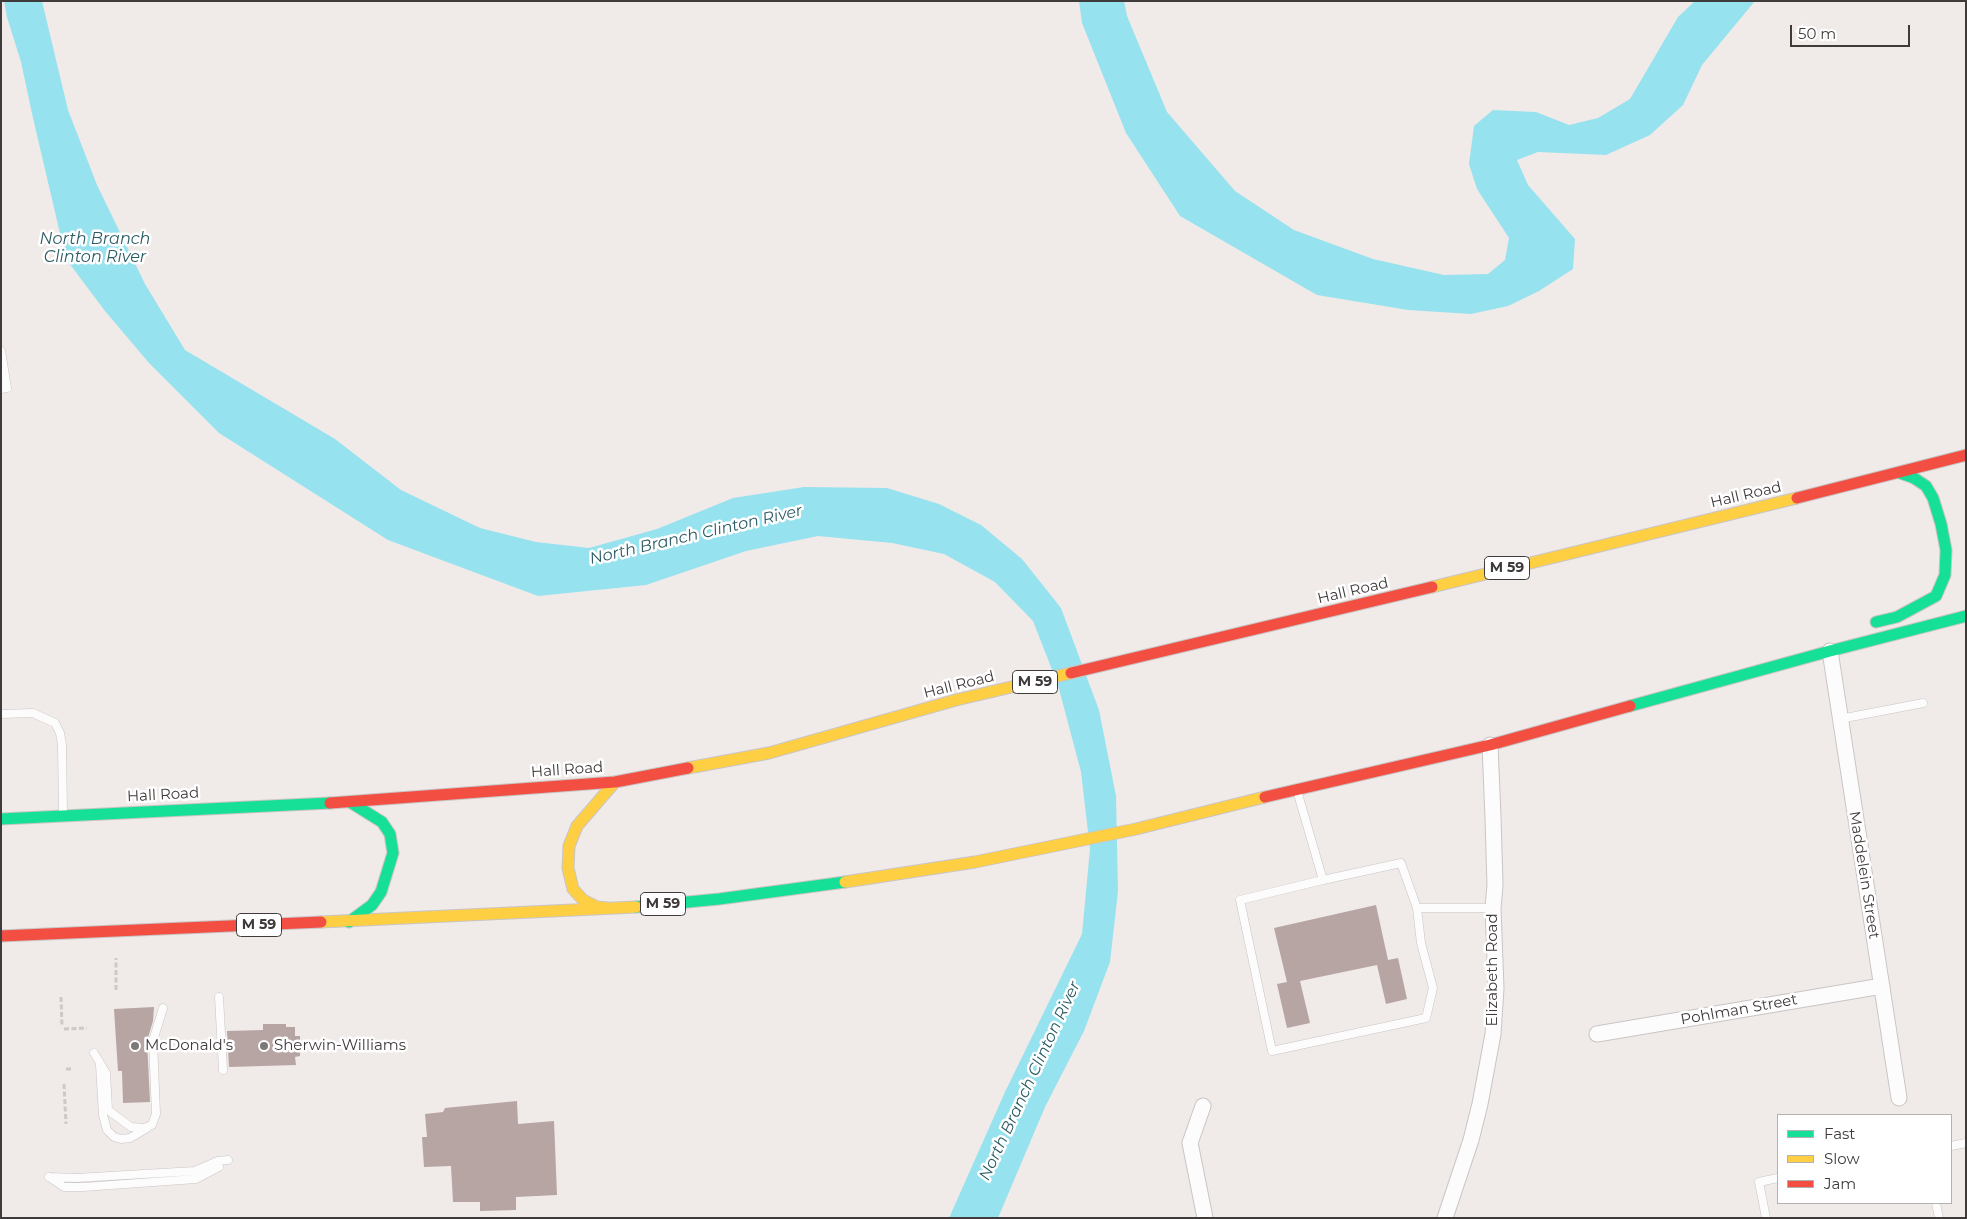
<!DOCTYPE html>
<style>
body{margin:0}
#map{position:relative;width:1967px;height:1219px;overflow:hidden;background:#f0eae9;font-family:Montserrat,sans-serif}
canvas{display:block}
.frame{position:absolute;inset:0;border:2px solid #403b3b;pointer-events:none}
.legend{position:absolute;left:1777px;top:1114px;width:175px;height:90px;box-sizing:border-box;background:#fff;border:1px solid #b3b1b1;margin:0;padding:6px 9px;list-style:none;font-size:15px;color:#403b3b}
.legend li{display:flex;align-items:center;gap:10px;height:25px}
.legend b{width:25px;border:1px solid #b3b1b1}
.scale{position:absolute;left:1790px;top:25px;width:120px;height:22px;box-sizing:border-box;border:2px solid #403b3b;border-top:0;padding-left:6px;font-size:15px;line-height:18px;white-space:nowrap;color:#403b3b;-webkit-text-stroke:4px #fff;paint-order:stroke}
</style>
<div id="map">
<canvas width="1967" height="1219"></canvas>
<div class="frame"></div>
<ul class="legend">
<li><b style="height:6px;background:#16e098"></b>Fast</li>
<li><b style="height:6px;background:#ffcf43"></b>Slow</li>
<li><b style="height:6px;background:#f24e42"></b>Jam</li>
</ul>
<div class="scale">50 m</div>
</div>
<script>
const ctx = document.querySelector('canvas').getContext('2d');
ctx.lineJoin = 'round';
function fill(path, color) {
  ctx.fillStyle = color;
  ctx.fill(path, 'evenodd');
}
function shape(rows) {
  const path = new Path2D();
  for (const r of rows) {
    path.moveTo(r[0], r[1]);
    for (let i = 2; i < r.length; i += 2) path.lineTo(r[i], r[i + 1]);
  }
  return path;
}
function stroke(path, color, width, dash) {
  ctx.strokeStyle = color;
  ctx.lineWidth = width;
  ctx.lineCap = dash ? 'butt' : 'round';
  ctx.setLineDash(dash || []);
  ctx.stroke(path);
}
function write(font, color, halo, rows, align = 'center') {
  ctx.font = font + ' Montserrat,sans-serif';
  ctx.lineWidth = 5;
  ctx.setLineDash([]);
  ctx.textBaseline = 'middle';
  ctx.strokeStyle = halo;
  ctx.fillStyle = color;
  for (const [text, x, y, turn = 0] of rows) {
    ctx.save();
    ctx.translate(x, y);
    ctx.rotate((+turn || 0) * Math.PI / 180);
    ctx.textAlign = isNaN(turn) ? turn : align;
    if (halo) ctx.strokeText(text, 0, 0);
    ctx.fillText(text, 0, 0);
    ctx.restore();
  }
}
fill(shape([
 [4,1,42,1,68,110,97,185,145,284,185,350,335,439,401,490,480,528,536,542,589,548,657,529,733,498,804,487,887,488,939,504,981,525,1022,559,1061,608,1099,710,1116,796,1118,891,1110,962,1084,1031,1045,1107,998,1218,949,1218,1005,1092,1082,934,1090,849,1081,772,1058,685,1033,621,995,582,944,554,892,543,818,536,746,551,646,585,538,596,388,540,219,433,149,363,105,311,66,259,33,118,21,62,7,17],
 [1079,1,1124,1,1127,16,1167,112,1235,191,1294,230,1373,259,1444,275,1488,274,1505,260,1509,238,1477,189,1469,164,1474,126,1493,110,1536,112,1569,125,1598,118,1630,99,1678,17,1695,1,1755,1,1702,65,1683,105,1650,135,1606,155,1538,152,1517,160,1528,185,1575,239,1573,269,1539,291,1508,306,1471,314,1408,310,1317,295,1180,216,1126,133,1082,23]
]), '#97e2ef');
fill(shape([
 [1376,905,1388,960,1398,958,1407,999,1386,1004,1377,965,1300,981,1310,1023,1287,1028,1277,984,1287,982,1274,928],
 [154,1007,153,1021,147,1041,150,1102,123,1103,122,1071,118,1071,114,1009],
 [263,1024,286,1024,286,1027,295,1027,295,1036,300,1036,300,1056,295,1057,296,1065,229,1067,227,1031,263,1030],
 [517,1101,518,1124,554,1121,557,1195,516,1197,516,1210,480,1211,480,1202,453,1202,451,1166,424,1167,422,1137,427,1137,425,1114,443,1112,445,1108]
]), '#b7a5a3');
const lane = shape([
 [1,351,7,388,1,389],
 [1,714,33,713,55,723,60,733,62,745,63,811],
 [1840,719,1923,703],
 [1298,794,1323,880,1240,900,1272,1051,1426,1018,1433,988,1421,943,1417,908,1401,863,1323,880],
 [1417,908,1493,908],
 [219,997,223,1070],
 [94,1053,106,1073,108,1110,131,1127,144,1128,152,1125,156,1114,153,1041,163,1008],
 [100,1065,103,1115,107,1130,114,1137,121,1139,130,1138,147,1128],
 [1951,1146,1966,1143],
 [49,1177,76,1178,195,1171,218,1161,228,1160],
 [49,1177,64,1187,83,1187,196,1179,219,1167],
 [1936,1203,1939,1218],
 [1766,1218,1759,1182,1778,1178]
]);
const street = shape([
 [1830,651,1899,1098],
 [1597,1034,1882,986],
 [1203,1106,1190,1143,1205,1218],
 [1445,1218,1471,1140,1480,1104,1493,1034,1496,988,1493,908,1495,885,1493,817,1490,745]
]);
const fast = shape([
 [1876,622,1897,617,1936,596,1945,575,1946,550,1941,524,1933,498,1926,486,1914,478,1900,473],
 [1630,706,1830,651,1966,616],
 [1,819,330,803],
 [636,907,719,899,845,882],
 [349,922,372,905,381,892,393,853,390,834,382,822,350,802]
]);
const slow = shape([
 [1432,587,1797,498],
 [688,768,769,753,956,700,1071,673],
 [845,882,975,862,1136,829,1265,797],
 [607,908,597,907,583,900,573,889,568,868,569,846,577,826,615,782],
 [321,922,636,907]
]);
const jam = shape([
 [1797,498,1966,455],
 [1071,673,1432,587],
 [1265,797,1490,745,1630,706],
 [330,803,615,782,688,768],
 [1,936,321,922]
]);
stroke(lane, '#cac5c4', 9);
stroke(street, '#cac5c4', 17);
stroke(fast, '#c8c5c5', 13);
stroke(slow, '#c8c5c5', 13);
stroke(jam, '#c8c5c5', 13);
stroke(shape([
 [116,990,116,958],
 [61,997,62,1027],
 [64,1029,87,1028],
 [66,1069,73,1069],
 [64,1084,66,1124]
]), '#ccc9c9', 3, [5, 2.5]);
stroke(lane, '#fdfcfc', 8);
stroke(street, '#fdfcfc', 15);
stroke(fast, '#16e098', 11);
stroke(slow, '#ffcf43', 11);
stroke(jam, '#f24e42', 11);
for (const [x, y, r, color] of [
 [135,1046,5,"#7e7878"],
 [264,1046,5,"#7e7878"]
]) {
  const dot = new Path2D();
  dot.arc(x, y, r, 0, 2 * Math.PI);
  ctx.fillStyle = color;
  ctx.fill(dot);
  stroke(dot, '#fff', 2);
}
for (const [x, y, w] of [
 [1507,568,45],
 [1035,682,45],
 [663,904,45],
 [259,925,45]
]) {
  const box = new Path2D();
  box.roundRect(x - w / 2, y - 11.5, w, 23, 4);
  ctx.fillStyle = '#fff';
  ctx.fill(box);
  stroke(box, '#403b3b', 1);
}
write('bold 14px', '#403b3b', null, [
 ["M 59",1507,568],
 ["M 59",1035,682],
 ["M 59",663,904],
 ["M 59",259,925]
]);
write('15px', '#403b3b', '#fff', [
 ["Hall Road",1746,495,-13],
 ["Hall Road",1353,591,-13],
 ["Hall Road",959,685,-14],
 ["Hall Road",567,770,-4],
 ["Hall Road",163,795,-3],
 ["Maddelein Street",1864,875,81],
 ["Elizabeth Road",1493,970,-90],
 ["Pohlman Street",1739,1010,-10]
]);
write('15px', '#403b3b', '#fff', [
 ["McDonald's",145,1046],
 ["Sherwin-Williams",274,1046]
], 'left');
write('italic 16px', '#2b5b63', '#fff', [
 ["North Branch",95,239],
 ["Clinton River",95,257],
 ["North Branch Clinton River",696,535,-13],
 ["North Branch Clinton River",1030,1081,-65]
]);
</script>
